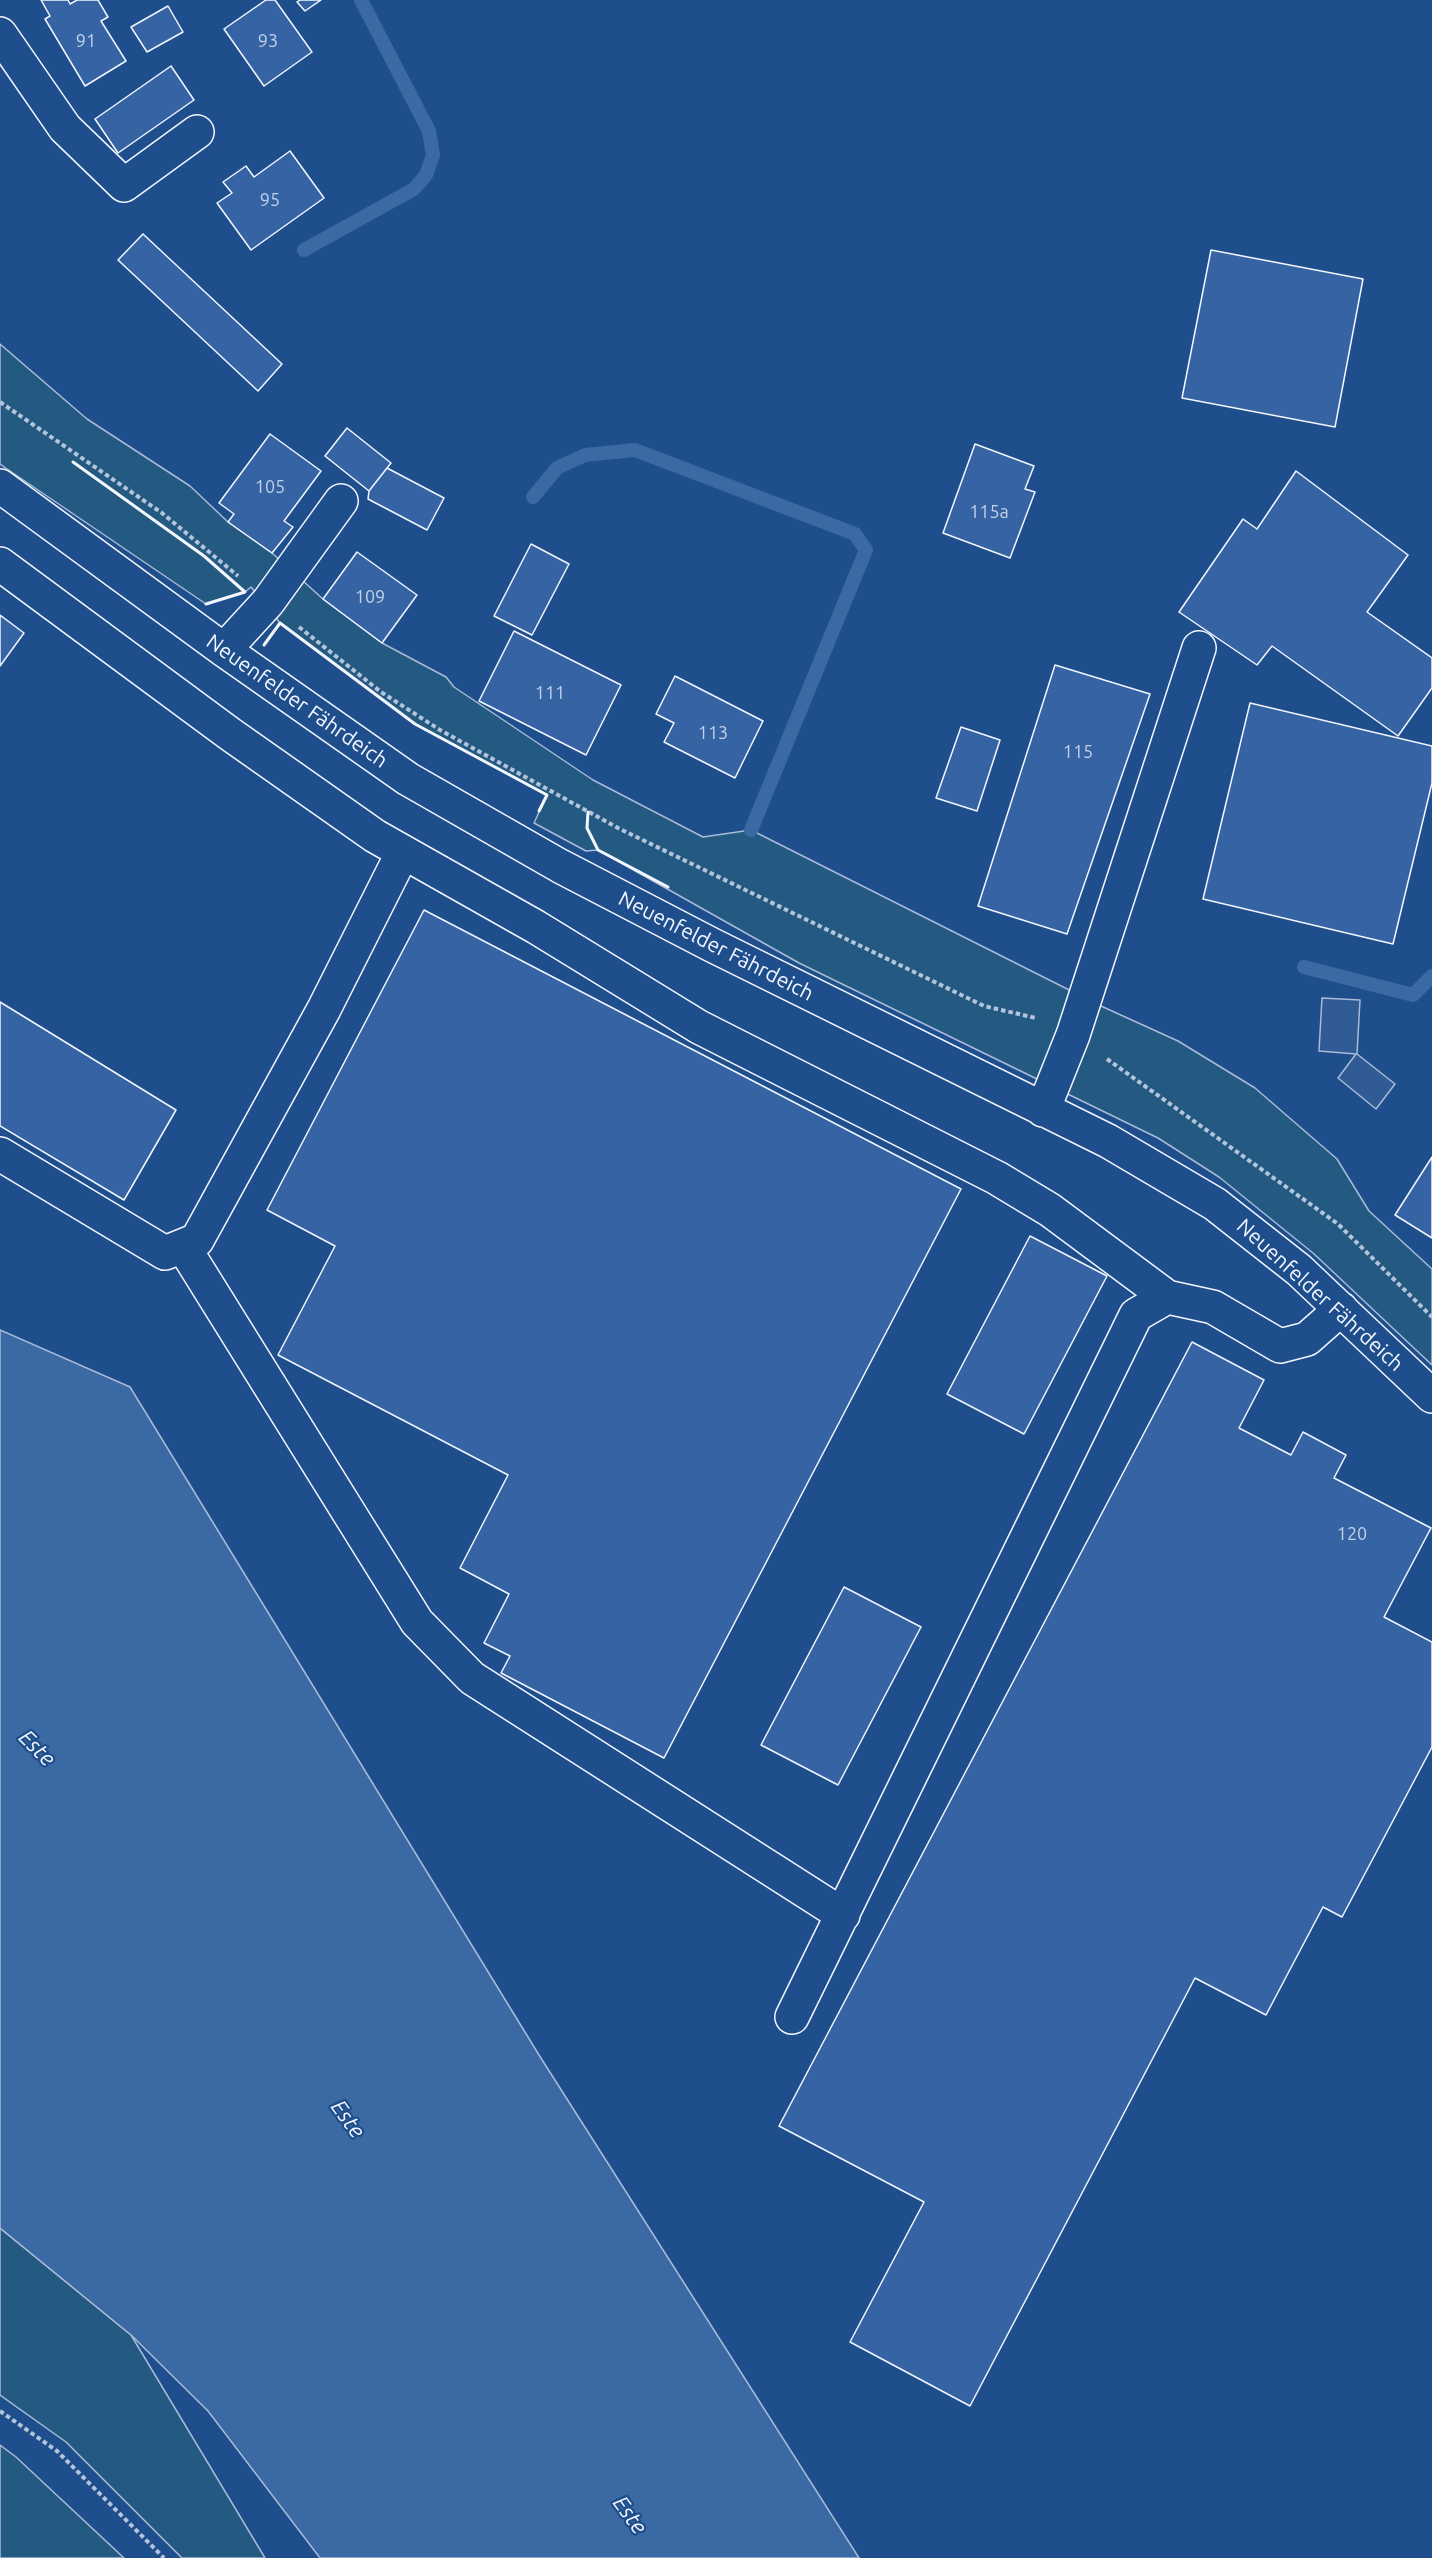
<!DOCTYPE html>
<meta charset="utf-8">
<style>
body{margin:0}
canvas{display:block;background:#1f4e8c}
</style>
<canvas width="1432" height="2558"></canvas>
<script>
const ctx = document.querySelector('canvas').getContext('2d');
ctx.lineJoin = 'round';
function fill(path, color) {
  ctx.fillStyle = color;
  ctx.fill(path, 'evenodd');
}
function shape(rows) {
  const path = new Path2D();
  for (const r of rows) {
    path.moveTo(r[0], r[1]);
    for (let i = 2; i < r.length; i += 2) path.lineTo(r[i], r[i + 1]);
  }
  return path;
}
function stroke(path, color, width, dash) {
  ctx.strokeStyle = color;
  ctx.lineWidth = width;
  ctx.lineCap = dash ? 'butt' : 'round';
  ctx.setLineDash(dash || []);
  ctx.stroke(path);
}
function write(font, color, halo, rows, align = 'center') {
  ctx.font = font + ' Ubuntu,sans-serif';
  ctx.lineWidth = 4.5;
  ctx.setLineDash([]);
  ctx.textBaseline = 'middle';
  ctx.strokeStyle = halo;
  ctx.fillStyle = color;
  for (const [text, x, y, turn = 0] of rows) {
    ctx.save();
    ctx.translate(x, y);
    ctx.rotate((+turn || 0) * Math.PI / 180);
    ctx.textAlign = isNaN(turn) ? turn : align;
    if (halo) ctx.strokeText(text, 0, 0);
    ctx.fillText(text, 0, 0);
    ctx.restore();
  }
}
const green = shape([
 [0,344,87,419,190,486,228,522,272,553,323,599,382,643,446,677,454,687,593,780,703,837,751,830,1101,1006,1178,1041,1255,1088,1337,1159,1369,1211,1432,1269,1432,1365,1313,1253,1219,1177,1158,1138,799,963,598,850,586,851,534,823,547,795,415,724,280,623,251,587,245,592,206,604,10,471,0,464,0,344],
 [0,2228,131,2335,265,2558,182,2558,66,2442,0,2395,0,2228],
 [0,2445,16,2457,124,2558,0,2558,0,2445]
]);
fill(green, '#245a82');
stroke(green, '#a8bbd7', 1.5);
const parking = shape([
 [1322,998,1360,1000,1357,1054,1395,1084,1376,1109,1338,1078,1356,1054,1319,1051,1322,998]
]);
fill(parking, '#305b95');
stroke(parking, '#a8bbd7', 1.5);
const water = shape([
 [0,1330,130,1387,539,2055,859,2558,320,2558,208,2411,131,2335,0,2228,0,1330]
]);
fill(water, '#3b69a3');
stroke(water, '#a8bbd7', 1.5);
stroke(shape([
 [304,250,414,189,426,175,433,155,429,131,361,0],
 [533,497,557,468,585,455,635,450,855,534,866,550,751,830],
 [1304,967,1413,995,1432,976]
]), '#3b69a3', 14);
const building = shape([
 [41,0,68,0,70,4,77,0,98,0,108,17,101,21,126,61,85,86,45,19,50,16,41,0],
 [266,0,275,0,312,52,264,86,224,29,266,0],
 [300,0,321,0,305,11,297,2,300,0],
 [168,6,183,32,147,52,131,27,168,6],
 [171,66,194,100,118,153,95,119,171,66],
 [290,151,324,198,251,250,217,203,232,193,223,182,246,166,254,177,290,151],
 [143,234,282,364,258,391,118,260,143,234],
 [1211,250,1363,279,1335,427,1182,398,1211,250],
 [347,428,391,463,369,491,325,456,347,428],
 [270,434,321,471,284,521,293,527,272,553,228,522,234,514,219,503,270,434],
 [975,444,1034,466,1025,489,1035,492,1010,558,943,533,975,444],
 [387,468,444,498,427,530,368,499,369,491,387,468],
 [1296,471,1408,555,1367,612,1432,658,1432,688,1398,736,1272,646,1257,665,1179,612,1243,519,1257,529,1296,471],
 [531,544,569,564,532,635,494,616,531,544],
 [357,552,417,595,382,643,323,599,357,552],
 [0,615,24,633,0,666,0,615],
 [514,631,621,685,586,755,479,701,514,631],
 [1055,665,1150,694,1067,934,978,906,1055,665],
 [675,676,763,721,735,778,664,742,674,723,656,714,675,676],
 [1250,703,1432,746,1432,783,1393,944,1203,899,1250,703],
 [961,727,1000,740,977,811,936,798,961,727],
 [424,910,961,1189,664,1758,501,1673,510,1656,484,1643,509,1594,460,1568,508,1475,278,1355,335,1246,267,1210,424,910],
 [0,1002,176,1110,124,1200,0,1126,0,1002],
 [1432,1157,1432,1238,1395,1215,1432,1157],
 [1030,1236,1107,1276,1024,1434,947,1394,1030,1236],
 [1192,1342,1264,1380,1239,1428,1291,1455,1303,1432,1346,1455,1334,1478,1431,1528,1384,1617,1432,1642,1432,1747,1342,1917,1323,1907,1266,2015,1195,1978,970,2406,850,2342,924,2202,779,2126,1192,1342],
 [844,1587,921,1627,838,1785,761,1745,844,1587]
]);
fill(building, '#3563a3');
stroke(building, '#f2f6ff', 1.5);
const minor = shape([
 [0,34,65,128,124,185,197,132],
 [0,486,224,650,408,779,560,866,712,945,1108,1141,1215,1204,1299,1270,1432,1396],
 [0,564,230,734,375,836,536,927,699,1027,997,1178,1050,1210,1167,1297],
 [224,650,268,602,341,501],
 [1043,1110,1073,1035,1199,648],
 [0,1154,165,1253,197,1240,324,1009,403,852],
 [183,1246,417,1622,472,1678,843,1915],
 [792,2017,1136,1315,1167,1297,1213,1307,1280,1346,1307,1339,1341,1309]
]);
stroke(minor, '#f2f6ff', 36);
stroke(shape([
 [0,402,162,513,238,576],
 [299,627,381,692,440,730,618,828,984,1006,1036,1018],
 [1107,1059,1338,1224,1432,1317],
 [0,2411,57,2451,164,2558]
]), '#b3c4dc', 4, [4.5, 3]);
stroke(minor, '#1f4e8c', 33);
stroke(shape([
 [73,462,204,556,245,592,206,604],
 [264,645,280,623,415,724,547,795,539,811],
 [588,812,587,828,598,850,668,887]
]), '#f2f6ff', 3);
write('18px', '#c3d1e8', null, [
 ["91",86,41],
 ["93",268,41],
 ["95",270,200],
 ["105",270,487],
 ["115a",989,512],
 ["109",370,597],
 ["111",550,693],
 ["113",713,733],
 ["115",1078,752],
 ["120",1352,1534]
]);
write('21px', '#f2f6ff', '#1f4e8c', [
 ["Neuenfelder Fährdeich",297,701,35],
 ["Neuenfelder Fährdeich",716,946,27],
 ["Neuenfelder Fährdeich",1320,1295,42]
]);
write('italic 22px', '#f2f6ff', '#1f4e8c', [
 ["Este",37,1748,45],
 ["Este",348,2119,54],
 ["Este",630,2515,54]
]);
</script>
